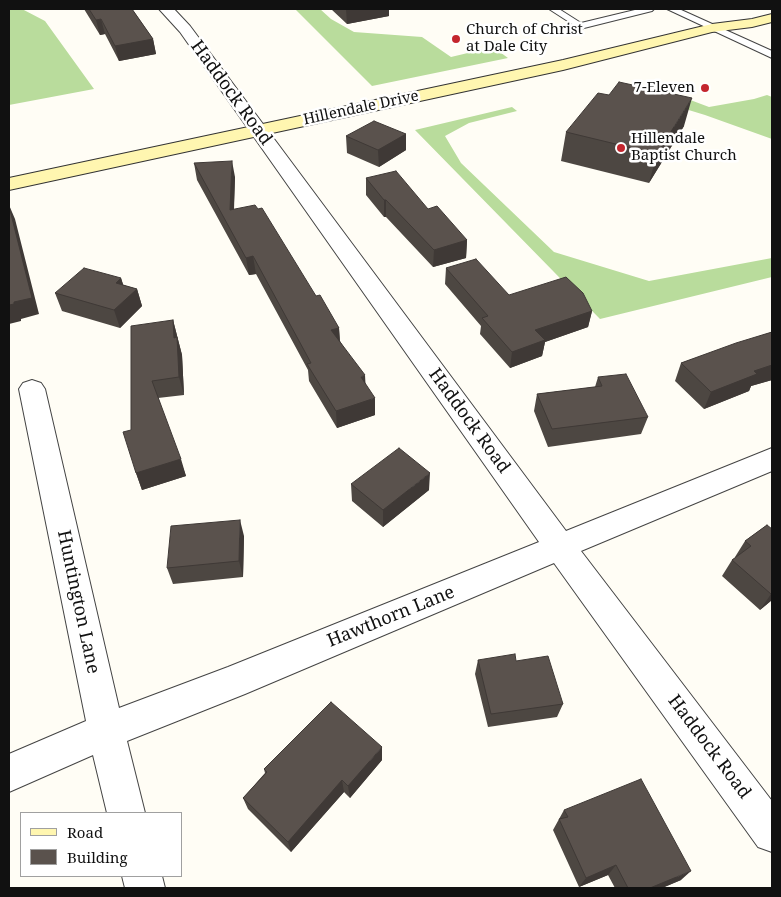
<!DOCTYPE html>
<style>
body{margin:0}
#map{position:relative;width:781px;height:897px;overflow:hidden;background:#fffdf5;font-family:"Noto Serif",serif}
canvas{display:block}
.frame{position:absolute;inset:0;border:10px solid #111;pointer-events:none}
.legend{position:absolute;left:20px;top:812px;width:162px;height:65px;box-sizing:border-box;background:#fff;border:1px solid #a0a0a0;margin:0;padding:6px 9px;list-style:none;font-size:15px;color:#111}
.legend li{display:flex;align-items:center;gap:10px;height:25px}
.legend b{width:25px;border:1px solid #a0a0a0}
</style>
<div id="map">
<canvas width="781" height="897"></canvas>
<div class="frame"></div>
<ul class="legend">
<li><b style="height:6px;background:#fff6b0"></b>Road</li>
<li><b style="height:14px;background:#5a524d"></b>Building</li>
</ul>
</div>
<script>
const ctx = document.querySelector('canvas').getContext('2d');
ctx.lineJoin = 'round';
function fill(path, color) {
  ctx.fillStyle = color;
  ctx.fill(path, 'evenodd');
}
function shape(rows) {
  const path = new Path2D();
  for (const r of rows) {
    path.moveTo(r[0], r[1]);
    for (let i = 2; i < r.length; i += 2) path.lineTo(r[i], r[i + 1]);
  }
  return path;
}
function stroke(path, color, width, dash) {
  ctx.strokeStyle = color;
  ctx.lineWidth = width;
  ctx.lineCap = dash ? 'butt' : 'round';
  ctx.setLineDash(dash || []);
  ctx.stroke(path);
}
function write(font, color, halo, rows, align = 'center') {
  ctx.font = font + ' "Noto Serif",serif';
  ctx.lineWidth = 5;
  ctx.setLineDash([]);
  ctx.textBaseline = 'middle';
  ctx.strokeStyle = halo;
  ctx.fillStyle = color;
  for (const [text, x, y, turn = 0] of rows) {
    ctx.save();
    ctx.translate(x, y);
    ctx.rotate((+turn || 0) * Math.PI / 180);
    ctx.textAlign = isNaN(turn) ? turn : align;
    if (halo) ctx.strokeText(text, 0, 0);
    ctx.fillText(text, 0, 0);
    ctx.restore();
  }
}
fill(shape([
 [9,9,22,9,45,21,94,89,9,105],
 [295,9,320,9,331,19,354,32,422,37,451,57,493,47,508,58,372,86],
 [661,89,709,107,754,99,767,95,772,97,772,139,705,115,646,97,647,90],
 [512,107,517,111,469,123,445,136,461,163,554,252,649,281,772,258,772,277,600,319,415,130]
]), '#b9dc9c');
const service = shape([
 [549,9,559,9,581,23,639,9,654,9,652,11,580,29,549,9],
 [667,9,679,9,772,51,772,58,667,9]
]);
const minor = shape([
 [159,9,174,9,190,26,566,531,772,448,772,471,581,551,772,801,772,852,758,847,554,563,245,694,127,741,145,813,107,813,93,755,9,792,9,754,86,721,19,389,23,383,32,380,41,383,45,389,119,708,228,667,539,542,180,32,159,9],
 [122,876,162,876,165,888,125,888,122,876]
]);
const secondary = shape([
 [772,14,772,22,752,27,712,32,563,70,9,190,9,178,563,60,712,24,752,19,772,14]
]);
stroke(service, '#444', 2);
stroke(minor, '#444', 2);
stroke(secondary, '#333', 2);
fill(service, '#fff');
fill(minor, '#fff');
fill(secondary, '#fff6b0');
fill(shape([
 [84,9,132,9,153,39,156,54,119,61,105,34,100,35],
 [331,9,389,9,389,16,347,24],
 [684,126,649,183,561,161,566,132],
 [406,134,406,150,379,167,347,153,346,136],
 [194,163,235,177,234,210,316,296,339,328,340,341,365,383,375,415,337,428,309,381,308,370,256,274,249,275,197,180],
 [366,178,428,209,467,240,466,258,433,267,386,217,384,217,366,195],
 [446,268,509,295,592,311,588,327,545,342,542,356,510,368,480,334,481,326,445,284],
 [121,278,123,285,137,289,142,306,120,328,62,311,55,293],
 [173,320,182,355,184,395,158,398,186,476,142,490,136,473,131,430],
 [772,332,772,380,751,386,749,391,704,409,675,381,681,363],
 [598,377,648,417,641,434,548,447,534,411,537,394,595,387],
 [351,484,429,490,383,527,352,501],
 [767,525,772,600,760,610,722,576,732,560,736,557,735,557,745,541],
 [244,536,243,577,173,584,167,568],
 [478,660,516,661,563,704,557,717,488,727,475,674],
 [382,760,350,798,344,792,291,852,248,809,243,798,265,773,264,769],
 [564,810,681,880,662,888,615,888,608,875,579,887,553,830]
]), '#4d4742');
fill(shape([
 [346,9,389,9,389,16,347,24],
 [101,19,105,34,100,35,96,20],
 [153,39,156,54,119,61,115,46],
 [692,98,684,126,649,183,657,154],
 [406,134,406,150,379,167,378,150],
 [232,161,235,177,233,228,230,210],
 [384,200,386,200,386,217,384,217],
 [9,205,15,219,39,314,21,319,21,321,9,324,9,305,14,302],
 [467,240,466,258,433,267,434,250],
 [253,256,256,274,249,275,246,258],
 [121,278,127,296,116,283],
 [137,289,142,306,120,328,114,310],
 [592,311,588,327,545,342,542,356,510,368,512,352,535,330],
 [173,320,182,355,184,395,179,377,174,338],
 [339,328,340,345,331,330],
 [772,365,772,380,751,386,749,391,704,409,711,392,754,371],
 [365,375,366,393,361,377],
 [375,398,375,415,337,428,336,411],
 [181,459,186,476,142,490,136,473],
 [430,473,429,490,383,527,383,510],
 [240,520,244,536,243,577,239,561],
 [772,593,772,600,760,610,771,594],
 [382,747,382,760,350,798,348,786],
 [342,780,344,792,291,852,288,842],
 [616,865,608,875,579,887,586,878],
 [691,871,681,880,662,888,650,888]
]), '#3f3936');
const building = shape([
 [89,9,132,9,153,39,115,46,101,19,96,20,89,9],
 [619,82,692,98,657,154,566,132,598,93,609,95,619,82],
 [374,121,406,134,378,150,346,136,374,121],
 [232,161,230,210,255,205,258,209,262,208,316,296,320,295,339,328,331,330,365,375,361,377,375,398,336,411,307,364,311,363,253,256,246,258,194,163,232,161],
 [396,171,428,209,437,206,467,240,434,250,386,200,384,200,366,178,396,171],
 [9,206,32,298,14,302,14,304,9,305,9,206],
 [476,259,509,295,566,277,583,293,592,311,535,330,545,340,512,352,482,318,488,316,446,268,476,259],
 [84,268,121,278,116,283,137,289,114,310,55,293,84,268],
 [173,320,174,338,177,337,179,377,152,381,181,459,136,473,123,432,131,430,131,326,173,320],
 [772,332,772,365,754,371,757,374,711,392,681,363,736,343,772,332],
 [626,374,648,417,552,429,537,394,602,386,598,377,626,374],
 [399,448,430,473,383,510,351,484,399,448],
 [240,520,239,561,167,568,171,526,240,520],
 [767,525,772,529,772,593,771,594,732,560,751,546,745,541,767,525],
 [515,654,516,661,548,656,563,704,491,714,478,660,515,654],
 [331,702,382,747,348,786,342,780,288,842,243,798,267,772,264,769,331,702],
 [641,779,691,871,650,888,628,888,616,865,586,878,559,819,568,817,564,810,641,779]
]);
fill(building, '#5a524d');
stroke(building, '#3f3936', 1);
for (const [x, y, r, color] of [
 [456,39,5,"#c4262e"],
 [705,88,5,"#c4262e"],
 [621,148,5,"#c4262e"]
]) {
  const dot = new Path2D();
  dot.arc(x, y, r, 0, 2 * Math.PI);
  ctx.fillStyle = color;
  ctx.fill(dot);
  stroke(dot, '#fff', 2);
}
write('15px', '#111', '#fff', [
 ["Church of Christ",466,30],
 ["at Dale City",466,47],
 ["7-Eleven",695,88,"right"],
 ["Hillendale",631,139],
 ["Baptist Church",631,156]
], 'left');
write('15px', '#111', '#fff', [
 ["Hillendale Drive",361,108,-12]
]);
write('18px', '#111', '#fff', [
 ["Haddock Road",231,93,54],
 ["Haddock Road",469,421,54],
 ["Huntington Lane",78,602,78],
 ["Hawthorn Lane",391,617,-22],
 ["Haddock Road",709,747,53]
]);
</script>
